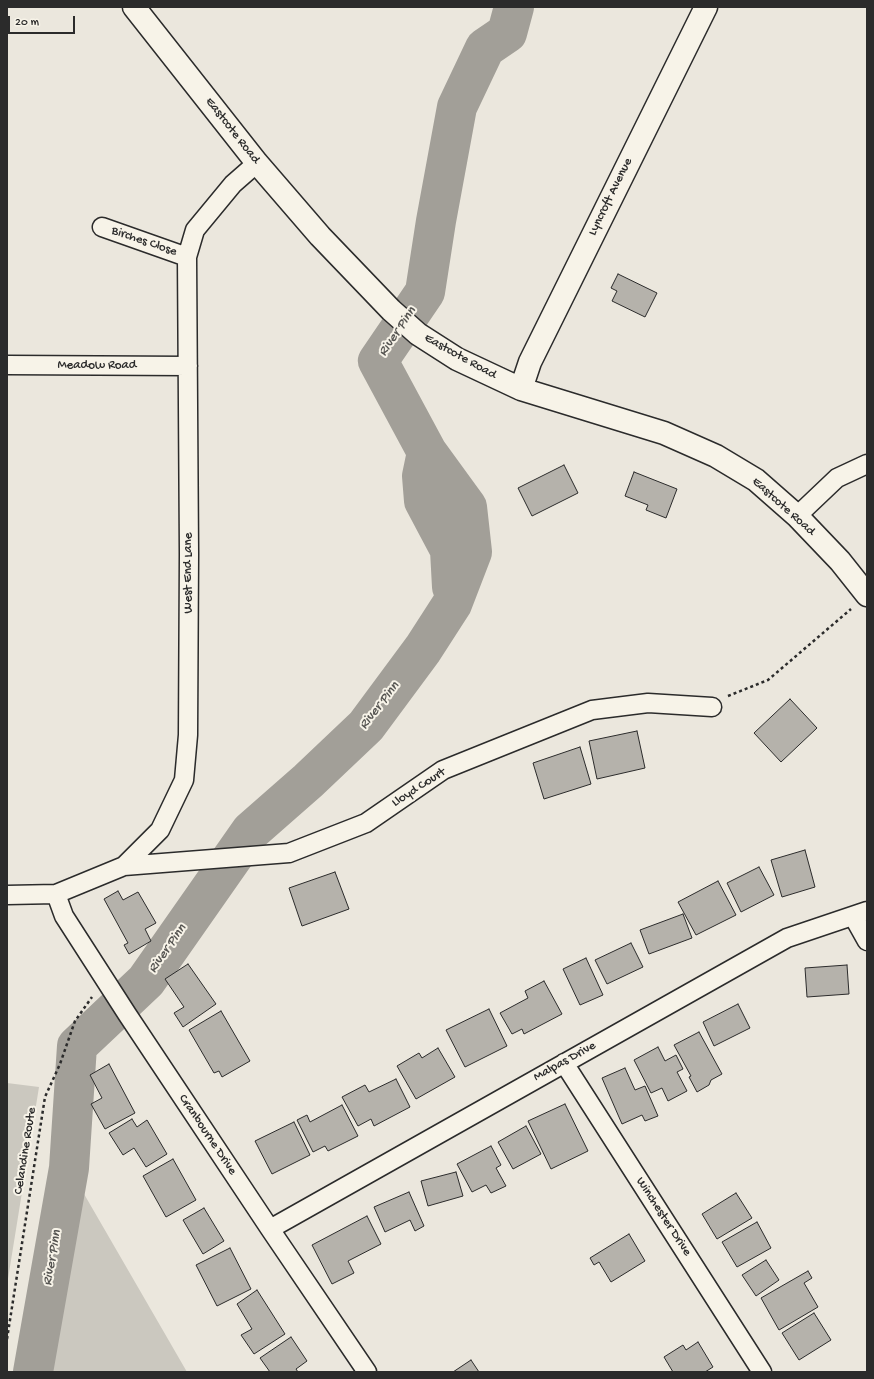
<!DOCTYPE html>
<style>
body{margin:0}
#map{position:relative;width:874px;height:1379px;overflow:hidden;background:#ebe7dd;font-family:"Gochi Hand",sans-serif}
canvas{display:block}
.frame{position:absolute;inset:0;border:8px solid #2b2b2b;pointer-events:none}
.scale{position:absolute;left:8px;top:16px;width:67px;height:18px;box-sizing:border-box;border:2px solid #2b2b2b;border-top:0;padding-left:5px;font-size:12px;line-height:14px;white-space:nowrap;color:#2b2b2b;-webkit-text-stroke:3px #f7f3e8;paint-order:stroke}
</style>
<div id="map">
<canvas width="874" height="1379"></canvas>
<div class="frame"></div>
<div class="scale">20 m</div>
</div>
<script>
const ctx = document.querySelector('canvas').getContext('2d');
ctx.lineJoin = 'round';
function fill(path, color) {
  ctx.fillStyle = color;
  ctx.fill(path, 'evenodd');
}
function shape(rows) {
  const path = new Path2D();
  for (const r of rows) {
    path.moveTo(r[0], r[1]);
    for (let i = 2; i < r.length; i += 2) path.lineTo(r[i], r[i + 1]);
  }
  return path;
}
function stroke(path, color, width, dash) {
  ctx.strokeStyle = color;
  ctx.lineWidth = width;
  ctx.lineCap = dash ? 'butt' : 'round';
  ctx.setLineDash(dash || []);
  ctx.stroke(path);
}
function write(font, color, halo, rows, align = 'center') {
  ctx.font = font + ' "Gochi Hand",sans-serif';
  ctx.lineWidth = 4;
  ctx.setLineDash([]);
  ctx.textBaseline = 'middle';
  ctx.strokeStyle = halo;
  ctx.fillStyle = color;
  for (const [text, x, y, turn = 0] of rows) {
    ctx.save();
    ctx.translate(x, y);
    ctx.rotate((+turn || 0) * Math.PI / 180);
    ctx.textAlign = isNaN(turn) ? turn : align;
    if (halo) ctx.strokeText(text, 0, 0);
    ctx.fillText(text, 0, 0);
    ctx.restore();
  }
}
fill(shape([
 [7,1083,39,1087,7,1285],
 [69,1168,187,1372,31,1372]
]), '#cbc8bf');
stroke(shape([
 [427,452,422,476,424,501,450,550,452,587],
 [33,1372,69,1168,77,1046,146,981,251,831,308,781,366,726,423,649,452,604,472,552,467,507,427,452,378,361,425,292,436,221,457,107,485,48,507,33,514,7]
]), '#a29f98', 40);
const building = shape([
 [618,274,657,293,645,317,612,301,617,291,611,288,618,274],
 [564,465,578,493,532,516,518,488,564,465],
 [634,472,677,489,666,518,646,510,648,505,625,496,634,472],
 [790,699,817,728,781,762,754,733,790,699],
 [637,731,645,768,597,779,589,741,637,731],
 [580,747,591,784,544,799,533,763,580,747],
 [805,850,815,887,782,897,771,860,805,850],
 [759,867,774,895,741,912,727,883,759,867],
 [335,872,349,909,302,926,289,888,335,872],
 [718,881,736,915,696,935,678,902,718,881],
 [118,891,123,900,138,892,156,923,145,929,151,941,129,954,124,945,128,943,104,899,118,891],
 [683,914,692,938,649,954,640,930,683,914],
 [631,943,643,967,607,984,595,960,631,943],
 [586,958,603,995,580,1005,563,969,586,958],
 [188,964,216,1004,183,1027,174,1013,184,1007,165,979,188,964],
 [847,965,849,994,807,997,805,968,847,965],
 [544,981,562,1014,524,1034,522,1029,512,1034,500,1013,528,998,525,991,544,981],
 [738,1004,750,1028,714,1046,703,1022,738,1004],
 [489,1009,507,1046,465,1067,446,1030,489,1009],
 [221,1011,250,1061,222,1077,219,1071,214,1073,189,1030,221,1011],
 [699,1032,722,1074,711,1080,709,1085,697,1092,689,1077,691,1076,674,1045,699,1032],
 [658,1047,665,1061,676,1055,683,1069,677,1072,687,1091,668,1101,662,1088,651,1093,634,1060,658,1047],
 [438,1048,455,1077,416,1099,397,1066,419,1053,422,1058,438,1048],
 [109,1064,135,1113,105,1129,91,1104,102,1098,90,1075,109,1064],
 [625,1068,635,1090,645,1086,658,1116,645,1121,642,1115,622,1124,602,1078,625,1068],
 [396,1079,410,1107,374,1126,371,1119,358,1126,342,1097,365,1085,369,1092,396,1079],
 [565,1104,588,1151,551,1169,528,1121,565,1104],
 [342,1105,358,1136,328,1151,325,1146,313,1152,297,1120,307,1115,310,1122,342,1105],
 [132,1119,137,1127,147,1120,167,1154,146,1167,134,1148,123,1155,109,1133,132,1119],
 [294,1122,310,1155,272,1174,255,1141,294,1122],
 [526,1126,541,1154,513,1169,498,1142,526,1126],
 [491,1146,501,1165,496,1168,506,1186,491,1193,486,1185,472,1192,457,1164,491,1146],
 [173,1159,196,1200,166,1217,143,1176,173,1159],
 [456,1172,463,1196,428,1206,421,1181,456,1172],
 [409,1192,424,1226,415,1231,410,1220,385,1232,374,1207,409,1192],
 [736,1193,752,1218,717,1239,702,1214,736,1193],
 [204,1208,224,1241,203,1254,183,1220,204,1208],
 [367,1216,381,1244,348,1261,354,1273,332,1284,312,1245,367,1216],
 [757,1222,771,1248,737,1267,722,1242,757,1222],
 [629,1234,645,1261,611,1282,599,1262,594,1265,590,1258,629,1234],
 [230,1248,251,1289,217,1306,196,1265,230,1248],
 [766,1260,779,1280,756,1296,742,1275,766,1260],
 [808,1271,812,1278,804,1283,818,1307,779,1330,761,1298,808,1271],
 [257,1290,285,1334,254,1354,241,1335,252,1329,237,1304,257,1290],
 [814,1313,831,1340,799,1360,782,1333,814,1313],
 [291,1337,307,1361,296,1369,298,1372,270,1372,260,1358,291,1337],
 [698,1342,713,1367,705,1372,673,1372,664,1357,683,1345,686,1350,698,1342],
 [471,1360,479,1372,453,1372,471,1360]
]);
fill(building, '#b5b2ab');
stroke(building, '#2b2b2b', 1);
const street = shape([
 [102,227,187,257],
 [7,365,188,366],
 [797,516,837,478,867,464],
 [124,866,289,853,366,823,443,770,592,710,648,703,712,707],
 [56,894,64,916,127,1014,270,1229,367,1372],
 [7,895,56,894,124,866,160,830,184,780,188,735,189,554,187,257,195,230,233,184,257,163],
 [853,916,867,941],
 [564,1063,762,1372],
 [270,1229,787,938,867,911]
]);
const secondary = shape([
 [134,7,257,163,320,236,391,310,418,334,457,359,521,389,664,433,716,456,756,480,797,516,840,561,867,595],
 [521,389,530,362,706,7]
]);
stroke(street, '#2b2b2b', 21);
stroke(secondary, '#2b2b2b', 25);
stroke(shape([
 [728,696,768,680,851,609],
 [7,1339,45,1097,60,1064,75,1021,92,997]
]), '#2b2b2b', 2.5, [3, 3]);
stroke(street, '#f7f3e8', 18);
stroke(secondary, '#f7f3e8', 22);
write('13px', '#2b2b2b', '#f7f3e8', [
 ["Eastcote Road",232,131,52],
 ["Lyncroft Avenue",611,197,-64],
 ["Birches Close",144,242,19],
 ["Eastcote Road",460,357,29],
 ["Meadow Road",97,366],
 ["Eastcote Road",783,507,42],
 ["West End Lane",189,573,-90],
 ["Lloyd Court",419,788,-33],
 ["Malpas Drive",565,1062,-29],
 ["Cranbourne Drive",207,1135,56],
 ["Celandine Route",26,1151,-81],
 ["Winchester Drive",663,1217,57]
]);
write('italic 14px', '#555451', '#f7f3e8', [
 ["River Pinn",398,332,-56],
 ["River Pinn",380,706,-52],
 ["River Pinn",168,949,-55],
 ["River Pinn",53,1258,-80]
]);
</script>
